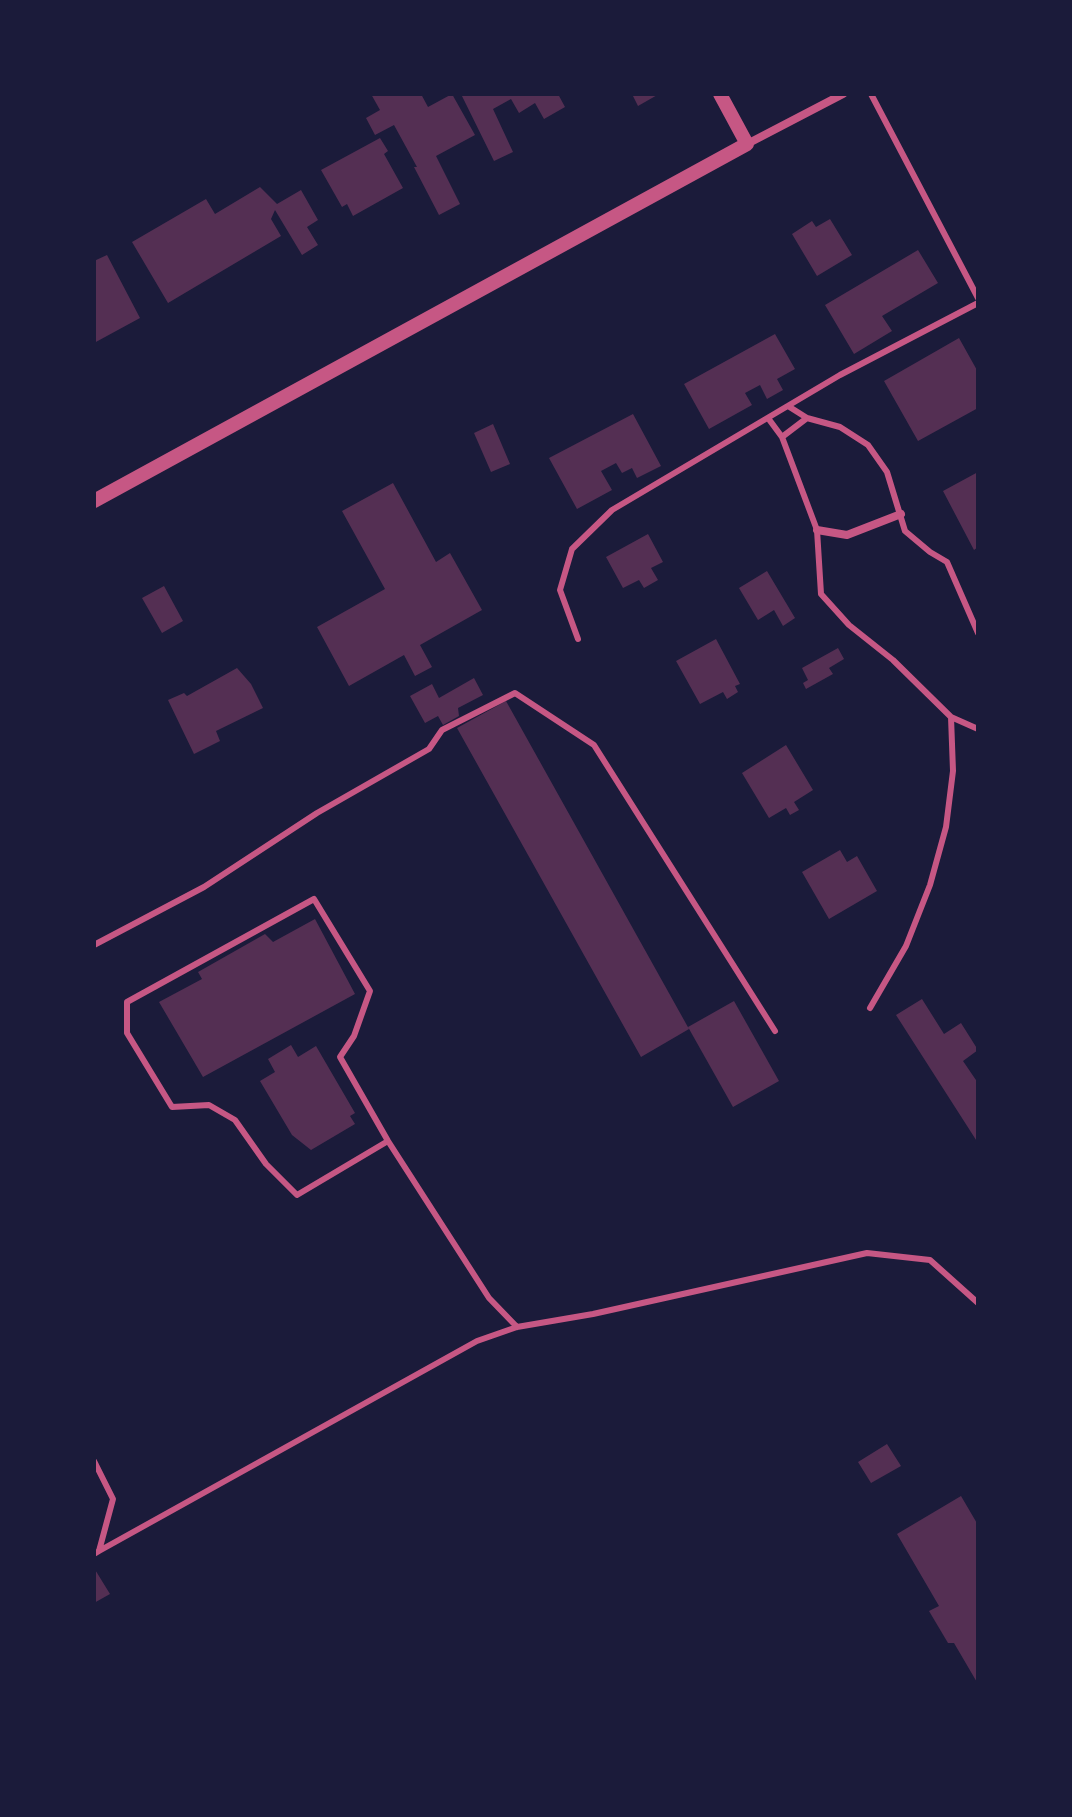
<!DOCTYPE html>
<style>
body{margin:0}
#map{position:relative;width:1072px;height:1817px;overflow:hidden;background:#1b1b3a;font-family:"DejaVu Sans",sans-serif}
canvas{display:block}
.frame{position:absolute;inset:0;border:96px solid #1b1b3a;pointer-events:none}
</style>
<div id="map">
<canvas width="1072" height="1817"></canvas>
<div class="frame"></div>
</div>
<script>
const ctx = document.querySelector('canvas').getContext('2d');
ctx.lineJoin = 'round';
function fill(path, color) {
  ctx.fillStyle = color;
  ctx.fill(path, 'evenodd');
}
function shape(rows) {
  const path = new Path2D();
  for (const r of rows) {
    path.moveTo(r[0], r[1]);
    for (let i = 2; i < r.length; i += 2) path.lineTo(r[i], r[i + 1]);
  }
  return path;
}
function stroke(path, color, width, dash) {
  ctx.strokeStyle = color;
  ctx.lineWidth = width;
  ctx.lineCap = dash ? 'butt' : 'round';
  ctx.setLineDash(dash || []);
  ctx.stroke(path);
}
fill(shape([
 [371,94,421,94,428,107,452,94,475,135,436,156,460,204,439,215,414,167,417,167,394,125,375,135,366,118,380,110],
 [461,94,558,94,565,107,544,119,535,103,519,113,511,99,493,109,513,152,494,161],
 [632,94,659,94,638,106],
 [380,138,388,151,384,154,403,188,353,216,347,204,342,207,321,170],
 [260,187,277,204,301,190,318,220,307,227,318,245,302,255,275,210,271,219,281,236,168,303,132,242,206,199,215,214],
 [830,219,852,255,817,276,792,234,812,221,816,227],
 [918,250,938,283,882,316,892,331,854,354,825,305],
 [107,255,140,318,94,343,94,261],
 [775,334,795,369,777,379,783,390,767,399,760,385,745,393,752,405,709,429,684,384],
 [959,338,978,372,978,408,918,441,884,381],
 [633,414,661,466,637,478,632,468,622,473,616,463,601,471,612,490,577,509,549,458],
 [493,424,510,464,491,472,474,433],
 [978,472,978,547,974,550,943,491],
 [393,483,436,562,450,553,482,610,420,645,432,667,415,676,404,655,349,686,317,627,385,589,342,511],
 [648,534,663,562,651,568,658,580,644,588,639,580,623,588,606,557],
 [767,571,795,618,783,626,774,610,758,620,739,588],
 [164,586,183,621,162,633,142,598],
 [716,639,740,684,735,686,738,692,727,699,723,692,700,704,676,661],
 [838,648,844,659,829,668,833,674,806,689,803,683,808,680,802,668],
 [237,668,251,684,263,708,216,731,220,741,194,754,168,700,184,693,187,696],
 [474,678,483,695,458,708,459,716,443,725,438,716,425,723,410,696,432,684,439,698],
 [506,701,689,1029,641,1057,457,728],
 [786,745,813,790,794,802,799,810,790,815,786,808,769,818,742,773],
 [840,850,847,862,857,856,877,891,829,919,802,872],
 [315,919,355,994,203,1077,159,1002,202,979,198,972,265,934,273,942],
 [922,999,944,1034,961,1023,978,1050,963,1061,978,1083,978,1143,896,1015],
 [734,1001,779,1081,733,1107,688,1027],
 [291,1045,298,1057,316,1046,355,1113,350,1116,355,1124,311,1150,292,1135,260,1081,275,1072,268,1059],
 [887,1444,901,1466,871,1483,858,1462],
 [961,1496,978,1525,978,1684,954,1643,948,1643,929,1611,939,1606,897,1534],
 [94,1568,110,1594,94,1603]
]), '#542f53');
stroke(shape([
 [871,94,978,298],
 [788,406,807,418],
 [768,418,782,437],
 [978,633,947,562,930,552,905,531,887,472,868,445,840,427,807,418,782,437,817,530,821,594,849,625,893,660,951,717,978,729],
 [578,639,560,590,572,549,612,510,840,375,978,303],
 [94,945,204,887,317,813,429,749,442,730,515,693,594,745,775,1031],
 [870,1008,906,946,930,885,946,827,953,771,951,717],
 [388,1141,297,1195,266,1164,235,1120,209,1105,172,1107,127,1033,127,1002,314,899,370,991,354,1036,340,1057,388,1141,489,1298,517,1327],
 [94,1461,113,1499,99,1551,94,1554],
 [99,1551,477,1341,517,1327,593,1314,867,1253,930,1260,978,1303]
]), '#c65784', 6);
stroke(shape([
 [747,144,843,94],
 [817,530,847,535,901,514]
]), '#c65784', 8);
stroke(shape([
 [94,501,747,144,720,94]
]), '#c65784', 14);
</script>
